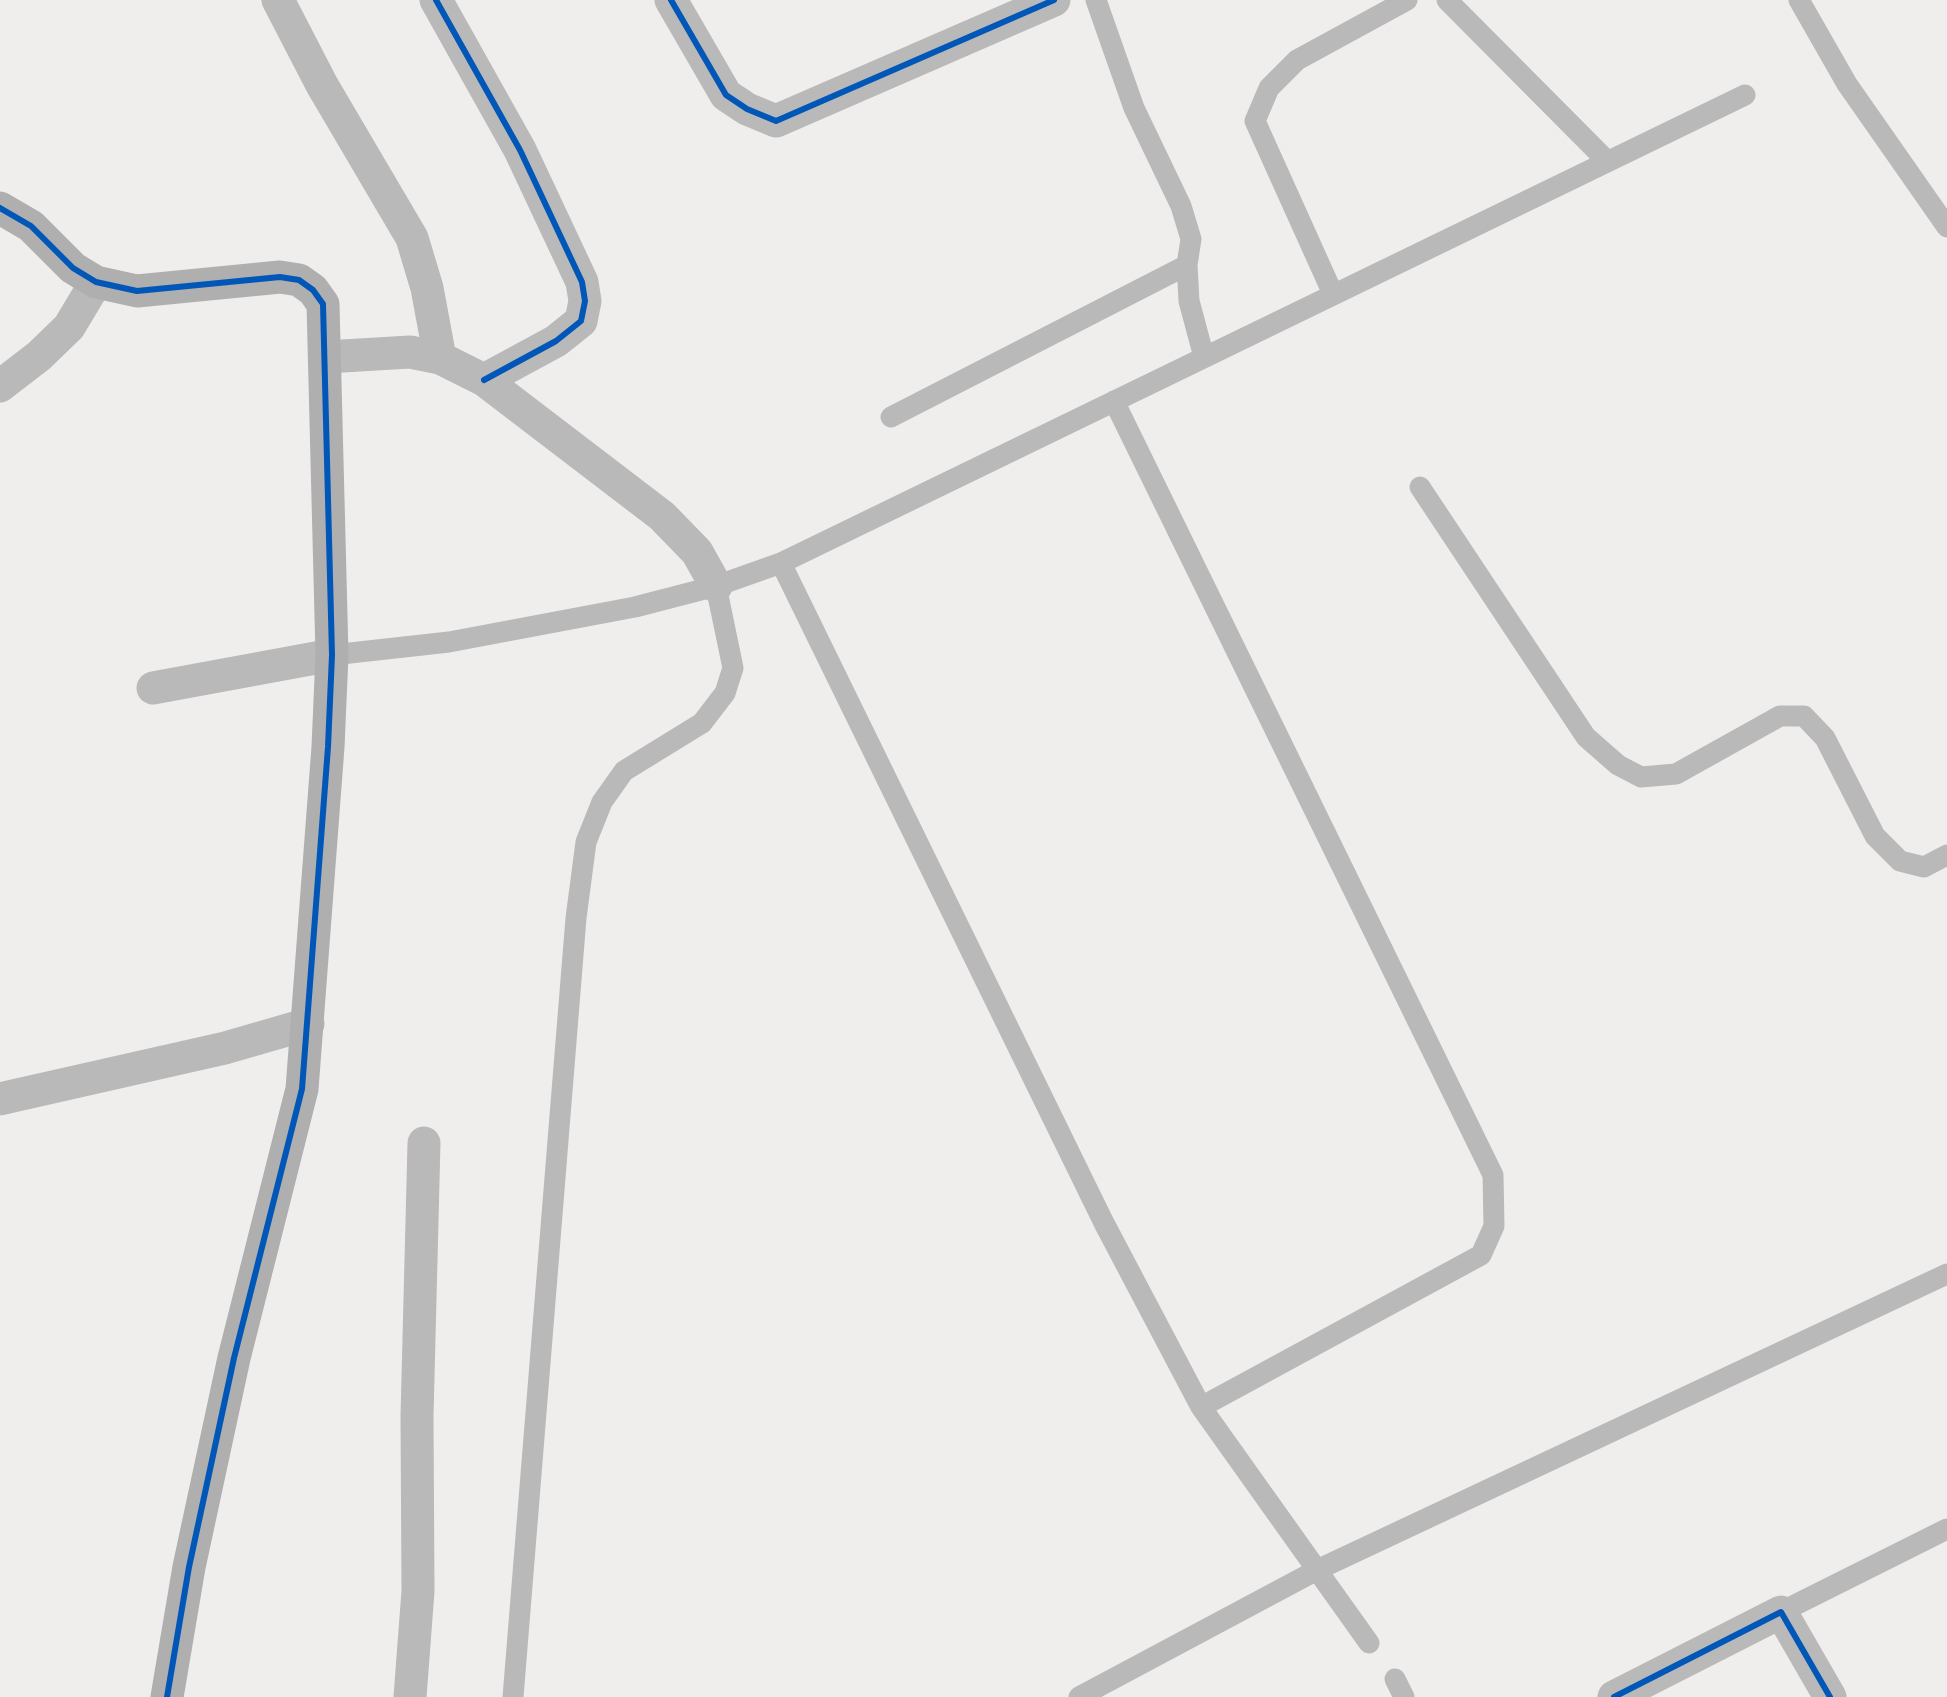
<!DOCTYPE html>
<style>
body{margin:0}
canvas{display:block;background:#f0eeed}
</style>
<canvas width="1947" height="1697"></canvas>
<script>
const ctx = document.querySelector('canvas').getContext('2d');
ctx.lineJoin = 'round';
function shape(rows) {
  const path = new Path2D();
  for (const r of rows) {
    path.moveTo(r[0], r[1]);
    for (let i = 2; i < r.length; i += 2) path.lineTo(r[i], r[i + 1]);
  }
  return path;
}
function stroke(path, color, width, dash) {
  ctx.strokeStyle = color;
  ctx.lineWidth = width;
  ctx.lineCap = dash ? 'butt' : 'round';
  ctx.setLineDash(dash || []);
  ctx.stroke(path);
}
stroke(shape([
 [1096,0,1134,108,1181,206,1191,239,1187,265,1189,301,1204,357],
 [1447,0,1606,160],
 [1799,0,1847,84,1947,227],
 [1333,294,1255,121,1269,88,1297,60,1407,0],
 [1114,401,1493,1175,1494,1226,1481,1255,1201,1407],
 [891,417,1187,265],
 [1420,487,1586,737,1618,765,1641,777,1676,774,1780,716,1804,716,1825,738,1875,836,1900,861,1924,867,1947,855],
 [781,563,1104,1223,1201,1407,1369,1643],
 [332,655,449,642,635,607,716,586,781,563,1745,95],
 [1781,1612,1947,1529],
 [1395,1679,1404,1697],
 [513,1697,576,918,586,842,602,802,624,771,702,723,725,693,733,668,716,586],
 [1079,1697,1317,1570,1947,1274]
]), '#bab9b9', 21);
stroke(shape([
 [278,0,322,85,412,238,427,288,440,358],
 [436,0,520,150,582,282,585,301,581,321,556,341,484,380],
 [671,0,726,95,747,109,776,121,1054,0],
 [326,357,410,352,440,358,484,380,662,516,697,552,716,586],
 [0,386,39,356,69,327,96,282],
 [153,688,332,655],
 [0,1099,225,1048,308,1024],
 [410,1697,418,1591,417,1416,424,1143],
 [1614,1697,1781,1612,1830,1697]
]), '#bab9b9', 33);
stroke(shape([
 [0,208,31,226,73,268,96,282,137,291,280,277,299,280,313,290,323,304,332,655,328,747,302,1089,234,1358,189,1567,167,1697]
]), '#afafaf', 33);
stroke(shape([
 [436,0,520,150,582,282,585,301,581,321,556,341,484,380],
 [671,0,726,95,747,109,776,121,1054,0],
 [0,208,31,226,73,268,96,282,137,291,280,277,299,280,313,290,323,304,332,655,328,747,302,1089,234,1358,189,1567,167,1697],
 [1614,1697,1781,1612,1830,1697]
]), '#0057b8', 6);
</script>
